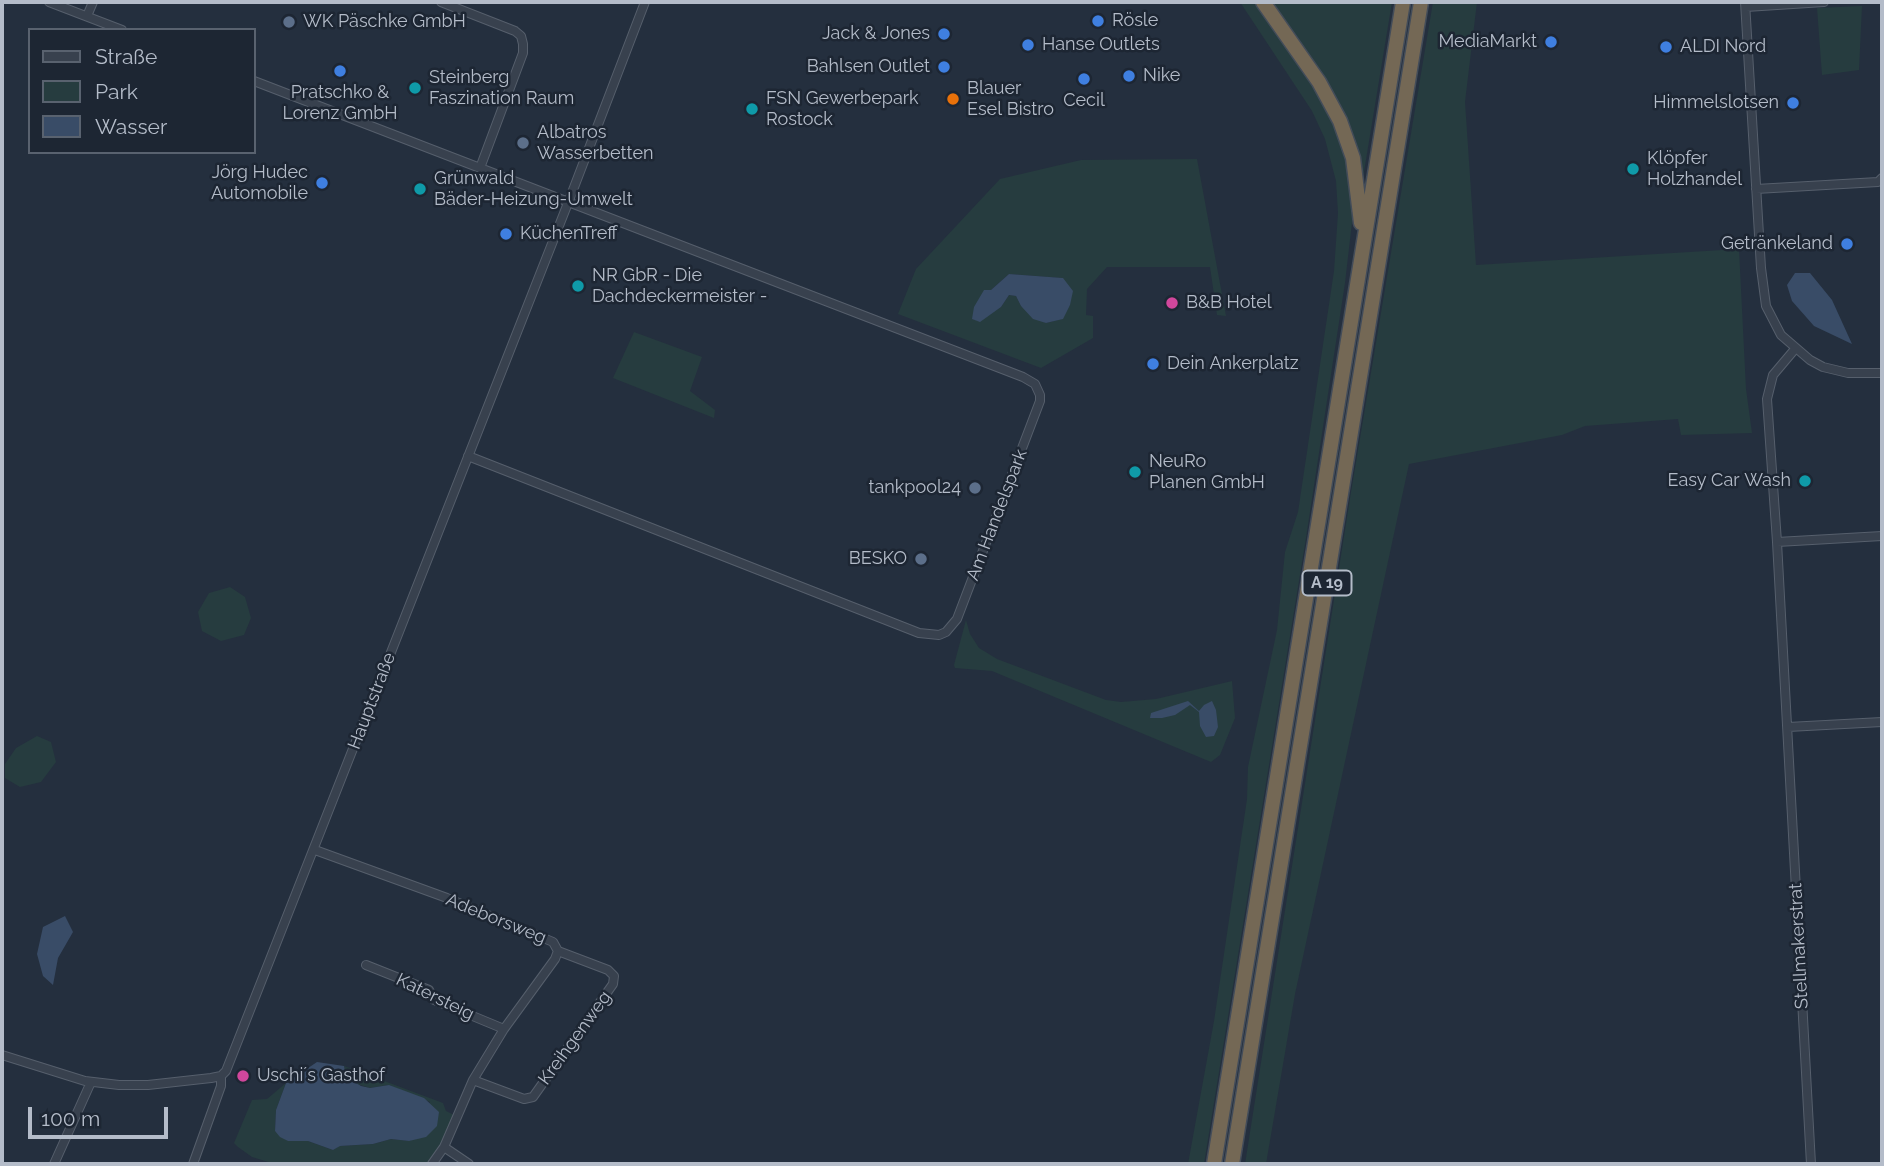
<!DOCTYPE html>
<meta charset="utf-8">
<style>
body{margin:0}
#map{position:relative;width:1884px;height:1166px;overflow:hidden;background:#242f3e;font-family:Raleway,sans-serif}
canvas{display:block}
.frame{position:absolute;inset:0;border:4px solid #b4bcc9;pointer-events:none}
.legend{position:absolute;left:28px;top:28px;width:228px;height:126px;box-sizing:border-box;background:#1d2633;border:2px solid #59626f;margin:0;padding:9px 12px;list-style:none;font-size:21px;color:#b4bcc9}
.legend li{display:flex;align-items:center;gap:14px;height:35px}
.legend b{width:35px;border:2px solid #59626f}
.scale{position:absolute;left:28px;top:1107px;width:140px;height:32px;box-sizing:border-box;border:4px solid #b4bcc9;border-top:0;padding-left:9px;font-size:21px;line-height:24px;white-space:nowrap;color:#b4bcc9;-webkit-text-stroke:5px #1d2633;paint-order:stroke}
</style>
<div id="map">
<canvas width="1884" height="1166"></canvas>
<div class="frame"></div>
<ul class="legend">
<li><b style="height:9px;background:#38414e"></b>Straße</li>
<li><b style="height:19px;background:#263c3f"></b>Park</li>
<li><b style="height:19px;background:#394c67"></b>Wasser</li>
</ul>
<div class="scale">100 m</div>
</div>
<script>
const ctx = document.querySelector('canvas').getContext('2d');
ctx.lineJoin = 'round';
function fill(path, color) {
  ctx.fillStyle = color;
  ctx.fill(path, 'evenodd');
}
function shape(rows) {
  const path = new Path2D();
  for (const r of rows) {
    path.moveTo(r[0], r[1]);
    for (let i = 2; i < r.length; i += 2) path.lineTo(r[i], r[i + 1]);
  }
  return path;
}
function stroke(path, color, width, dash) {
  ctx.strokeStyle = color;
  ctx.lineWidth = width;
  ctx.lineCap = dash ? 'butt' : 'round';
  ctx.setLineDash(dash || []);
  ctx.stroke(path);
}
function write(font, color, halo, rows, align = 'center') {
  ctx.font = font + ' Raleway,sans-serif';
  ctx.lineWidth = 5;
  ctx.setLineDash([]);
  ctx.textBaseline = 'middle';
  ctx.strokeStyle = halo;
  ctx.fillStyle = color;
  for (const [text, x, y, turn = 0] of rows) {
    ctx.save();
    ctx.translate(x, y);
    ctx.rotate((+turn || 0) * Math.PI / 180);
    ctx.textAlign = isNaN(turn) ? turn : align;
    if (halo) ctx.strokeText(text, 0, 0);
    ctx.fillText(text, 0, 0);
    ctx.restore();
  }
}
fill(shape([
 [1240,2,1258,2,1314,83,1347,152,1354,205,1345,283,1306,538,1204,1164,1188,1164,1214,1021,1247,799,1248,767,1277,630,1285,552,1298,512,1334,271,1338,213,1336,181,1325,139,1312,111],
 [1268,2,1392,2,1361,190,1358,161],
 [1433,2,1477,2,1465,102,1476,265,1739,249,1746,389,1752,433,1681,435,1678,419,1585,426,1562,435,1409,464,1295,994,1266,1164,1245,1164,1351,492],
 [1862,6,1859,70,1822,75,1817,8],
 [1197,159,1226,316,1217,315,1210,267,1107,267,1087,289,1086,315,1093,316,1093,338,1041,368,898,314,916,269,1000,179,1081,160],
 [1009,274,1062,278,1070,305,1062,319,1046,323,1021,306,1016,296,1009,295,1001,307,980,321,973,319,984,291,991,290],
 [634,332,702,357,690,391,715,410,714,418,613,378],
 [230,587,245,597,251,618,244,635,221,641,202,631,198,612,209,593],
 [966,620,970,634,979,648,997,659,1106,700,1121,702,1156,699,1232,681,1235,718,1220,755,1211,762,992,671,955,668,954,665],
 [37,736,51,742,56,762,41,782,20,787,5,778,5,764,16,748],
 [344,1066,443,1103,446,1111,454,1115,441,1145,427,1164,275,1164,252,1157,238,1147,234,1143,252,1100,267,1099,286,1083,276,1110,275,1131,288,1141,308,1141,333,1150,339,1146,373,1144,391,1139,410,1141,430,1102,389,1085,370,1088,351,1082,346,1077]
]), '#263c3f');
fill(shape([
 [1795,273,1810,273,1832,300,1852,344,1814,326,1792,301,1787,285],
 [1009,274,1063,278,1073,291,1070,305,1063,319,1046,323,1033,319,1021,306,1016,296,1009,295,1001,307,980,322,972,319,974,307,984,290,991,290],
 [1188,701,1199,711,1204,705,1212,701,1216,710,1218,727,1214,736,1206,737,1200,726,1199,712,1190,705,1175,715,1162,718,1150,718,1151,713],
 [65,916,73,932,58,958,53,985,43,976,37,954,43,927],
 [317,1062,344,1066,346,1077,361,1086,370,1088,389,1085,424,1098,439,1112,437,1126,426,1137,409,1141,391,1139,373,1144,340,1146,333,1150,308,1141,288,1141,280,1137,275,1131,276,1110,286,1083]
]), '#394c67');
const minor = shape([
 [49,2,122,30],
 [441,2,515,31,521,36,523,44,523,53,480,168],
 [1745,2,1761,268,1766,306,1781,335,1810,360,1823,367,1848,373,1882,373],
 [1746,7,1824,2],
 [87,16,93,2],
 [254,81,1023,377,1035,384,1040,395,1040,401,957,619,946,632,939,635,919,633,468,456],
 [1756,189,1878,182,1882,178],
 [1795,349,1773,375,1767,399,1777,542,1811,1164],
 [1777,542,1882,536],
 [1788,727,1882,722],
 [315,850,447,898,553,942,558,951,555,959,504,1029,473,1080,444,1147,432,1164],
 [366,965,429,990,434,1000,504,1029],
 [2,1055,85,1081,119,1085,148,1085,211,1078,221,1076,226,1071,568,203,645,2],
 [473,1080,524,1099,533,1097,613,984,614,976,608,970,558,951],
 [444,1147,469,1164],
 [54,1164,91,1082],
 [193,1164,221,1086,221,1076]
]);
const motorway = shape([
 [1263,2,1319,82,1340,121,1353,158,1361,223],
 [1214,1164,1403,2],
 [1232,1164,1421,2]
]);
stroke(minor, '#565f6c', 10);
stroke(motorway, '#434c59', 17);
stroke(minor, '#38414e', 8);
stroke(motorway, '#746855', 14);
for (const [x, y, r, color] of [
 [1098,21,7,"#3f7fe0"],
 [289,22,7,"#5c6f8a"],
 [944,34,7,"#3f7fe0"],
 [1551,42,7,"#3f7fe0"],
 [1028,45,7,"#3f7fe0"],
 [1666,47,7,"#3f7fe0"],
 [944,67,7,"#3f7fe0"],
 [340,71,7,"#3f7fe0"],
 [1129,76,7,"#3f7fe0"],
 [1084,79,7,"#3f7fe0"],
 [415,88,7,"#0f9aa8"],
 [953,99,7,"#e8710a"],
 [1793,103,7,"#3f7fe0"],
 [752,109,7,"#0f9aa8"],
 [523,143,7,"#5c6f8a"],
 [1633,169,7,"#0f9aa8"],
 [322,183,7,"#3f7fe0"],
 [420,189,7,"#0f9aa8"],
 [506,234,7,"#3f7fe0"],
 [1847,244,7,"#3f7fe0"],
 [578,286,7,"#0f9aa8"],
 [1172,303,7,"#d1479c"],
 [1153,364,7,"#3f7fe0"],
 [1135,472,7,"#0f9aa8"],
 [1805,481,7,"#0f9aa8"],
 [975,488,7,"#5c6f8a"],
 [921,559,7,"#5c6f8a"],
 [243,1076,7,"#d1479c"]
]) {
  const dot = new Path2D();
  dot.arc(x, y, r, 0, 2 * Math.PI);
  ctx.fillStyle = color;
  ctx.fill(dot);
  stroke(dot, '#1d2633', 2.5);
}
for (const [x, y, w] of [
 [1327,583,49]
]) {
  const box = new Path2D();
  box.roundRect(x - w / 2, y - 12.5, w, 25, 5);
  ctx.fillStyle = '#1d2633';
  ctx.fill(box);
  stroke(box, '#b4bcc9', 2);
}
write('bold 16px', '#b4bcc9', null, [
 ["A 19",1327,583]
]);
write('18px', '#b4bcc9', '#1d2633', [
 ["Rösle",1112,21],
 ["WK Päschke GmbH",303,22],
 ["Jack & Jones",930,34,"right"],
 ["MediaMarkt",1537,42,"right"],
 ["Hanse Outlets",1042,45],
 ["ALDI Nord",1680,47],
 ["Bahlsen Outlet",930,67,"right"],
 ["Nike",1143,76],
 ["Steinberg",429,78],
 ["Faszination Raum",429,99],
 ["Blauer",967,89],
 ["Esel Bistro",967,110],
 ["Pratschko &",340,93,"center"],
 ["Lorenz GmbH",340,114,"center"],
 ["FSN Gewerbepark",766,99],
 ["Rostock",766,120],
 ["Cecil",1084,101,"center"],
 ["Himmelslotsen",1779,103,"right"],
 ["Albatros",537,133],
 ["Wasserbetten",537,154],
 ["Klöpfer",1647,159],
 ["Holzhandel",1647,180],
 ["Jörg Hudec",308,173,"right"],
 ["Automobile",308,194,"right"],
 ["Grünwald",434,179],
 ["Bäder-Heizung-Umwelt",434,200],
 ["KüchenTreff",520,234],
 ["Getränkeland",1833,244,"right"],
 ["NR GbR - Die",592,276],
 ["Dachdeckermeister -",592,297],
 ["B&B Hotel",1186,303],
 ["Dein Ankerplatz",1167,364],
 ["NeuRo",1149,462],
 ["Planen GmbH",1149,483],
 ["Easy Car Wash",1791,481,"right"],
 ["tankpool24",961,488,"right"],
 ["BESKO",907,559,"right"],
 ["Uschi´s Gasthof",257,1076]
], 'left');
write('18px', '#b4bcc9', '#1d2633', [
 ["Am Handelspark",997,515,-69],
 ["Hauptstraße",372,701,-69],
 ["Adeborsweg",496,919,22],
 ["Stellmakerstrat",1799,946,-93],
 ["Katersteig",435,997,26],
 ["Kreihgenweg",575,1038,-54]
]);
</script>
